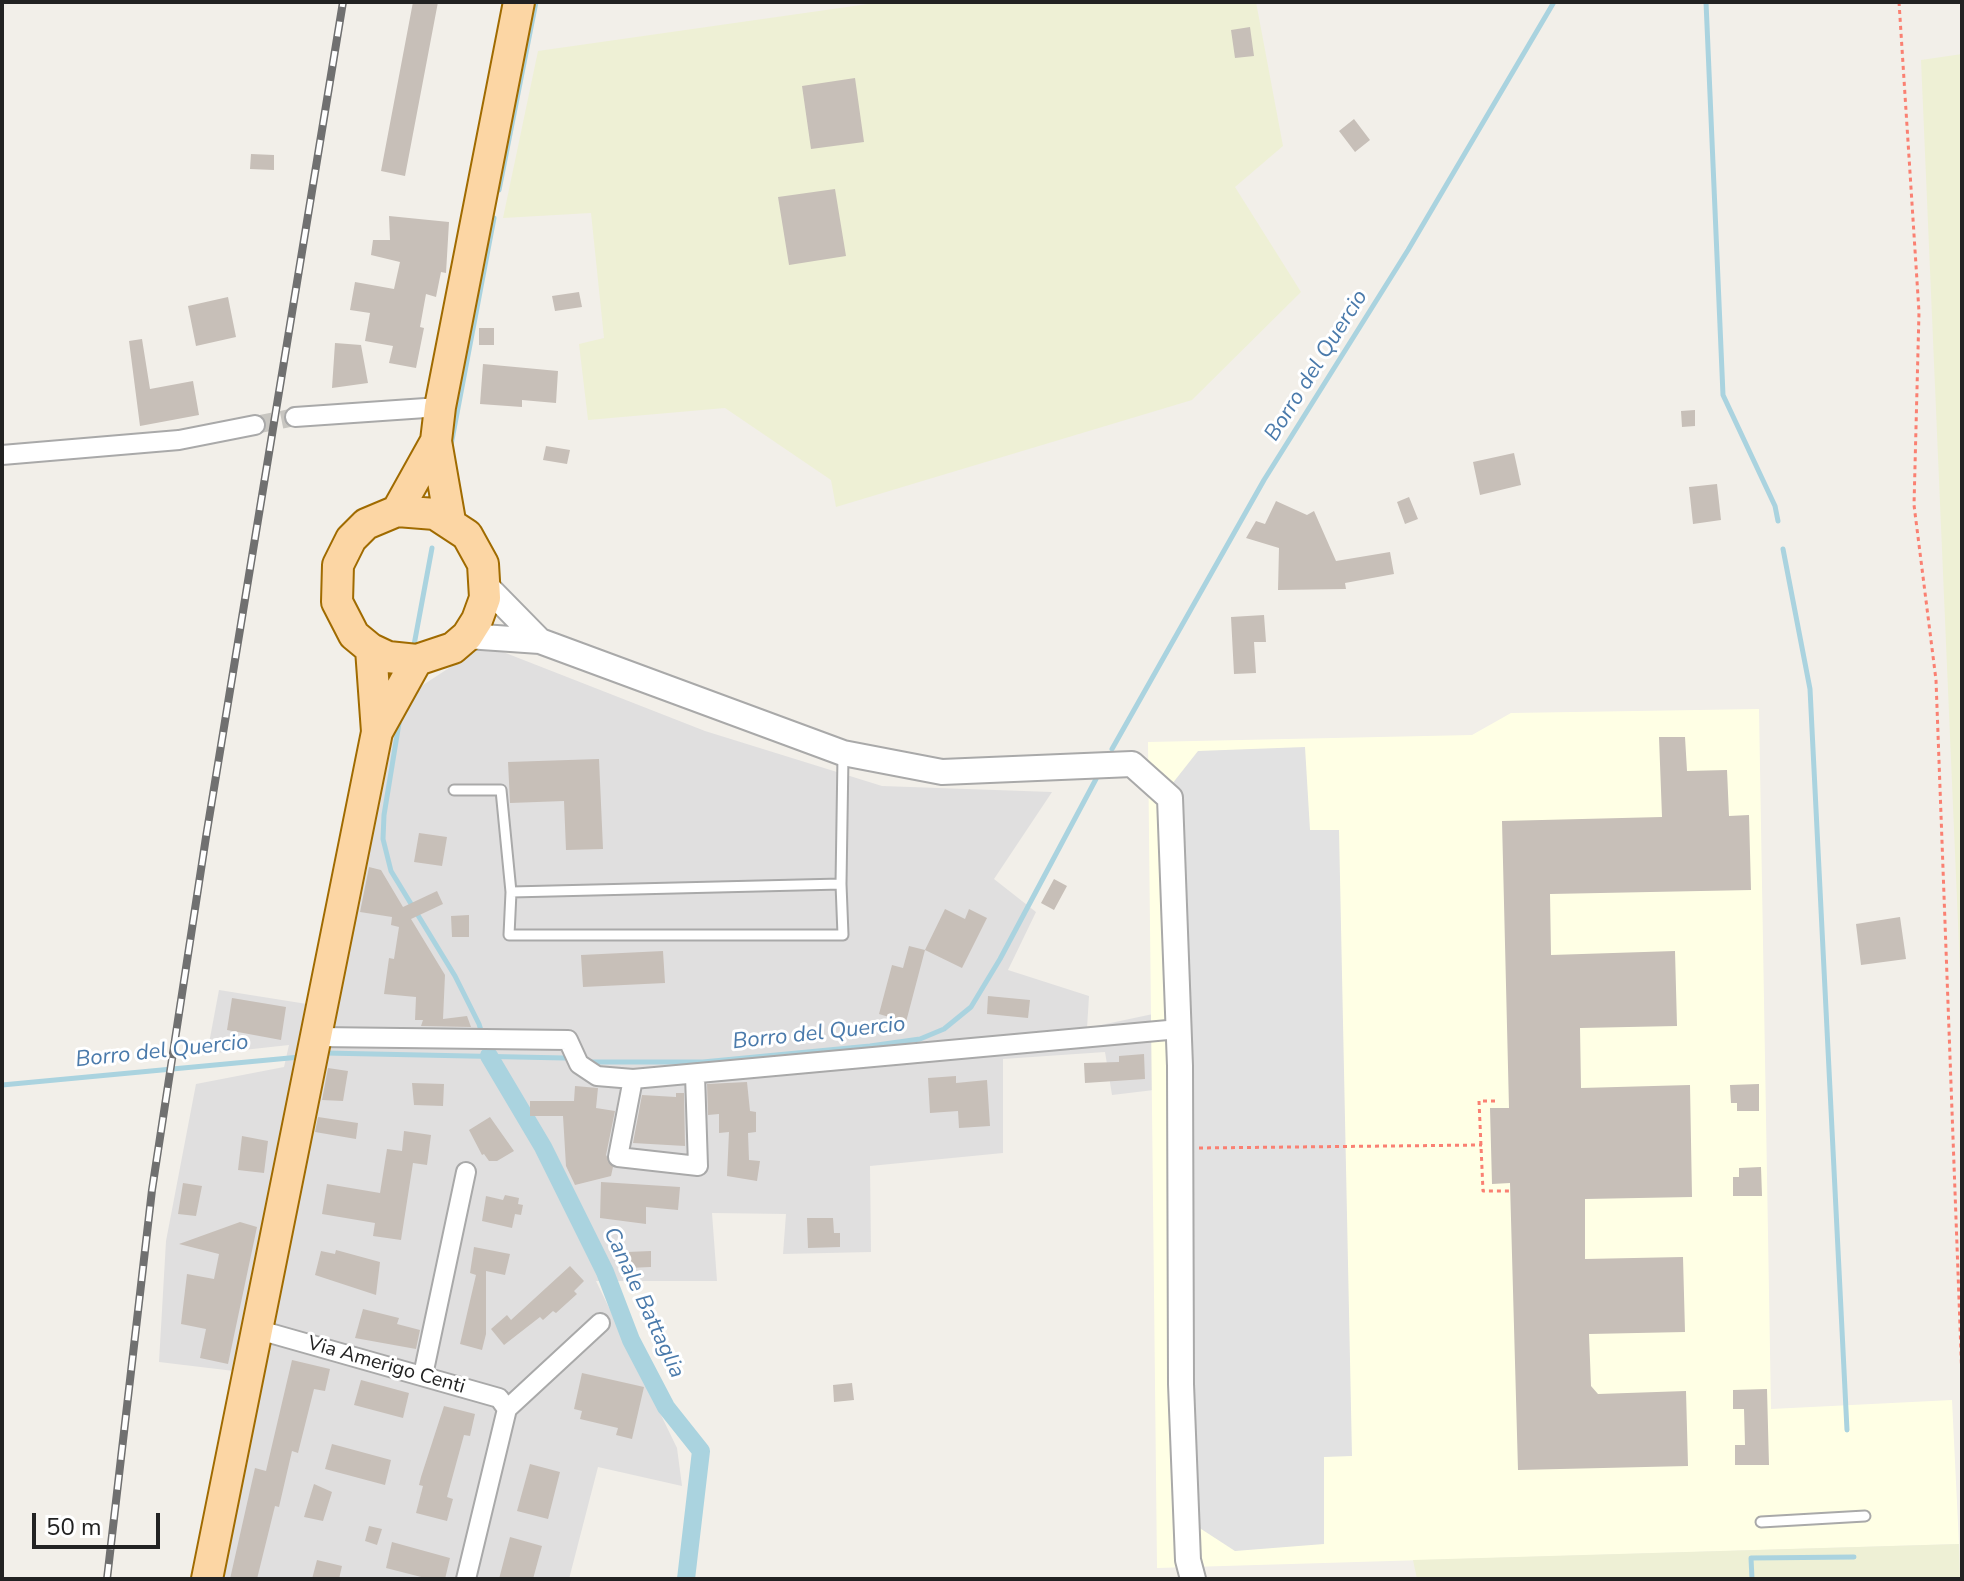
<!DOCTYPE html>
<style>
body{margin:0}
#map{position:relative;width:1964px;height:1581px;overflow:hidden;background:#f2efe9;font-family:"Nunito Sans",sans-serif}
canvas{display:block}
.frame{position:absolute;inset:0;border:4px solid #222;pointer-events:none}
.scale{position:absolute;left:32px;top:1513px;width:128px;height:36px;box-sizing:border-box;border:4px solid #222;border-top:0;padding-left:10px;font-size:24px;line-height:28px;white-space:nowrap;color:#222;-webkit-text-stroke:6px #fff;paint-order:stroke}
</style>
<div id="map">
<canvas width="1964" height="1581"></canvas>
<div class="frame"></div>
<div class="scale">50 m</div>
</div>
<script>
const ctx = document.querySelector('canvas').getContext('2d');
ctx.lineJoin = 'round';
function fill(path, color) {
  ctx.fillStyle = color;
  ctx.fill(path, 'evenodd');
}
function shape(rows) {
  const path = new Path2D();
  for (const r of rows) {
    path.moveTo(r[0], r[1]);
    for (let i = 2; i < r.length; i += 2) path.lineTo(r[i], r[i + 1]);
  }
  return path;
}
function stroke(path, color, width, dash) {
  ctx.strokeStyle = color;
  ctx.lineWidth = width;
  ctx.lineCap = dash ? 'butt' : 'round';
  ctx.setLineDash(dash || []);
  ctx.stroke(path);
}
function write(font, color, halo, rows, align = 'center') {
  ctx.font = font + ' "Nunito Sans",sans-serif';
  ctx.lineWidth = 6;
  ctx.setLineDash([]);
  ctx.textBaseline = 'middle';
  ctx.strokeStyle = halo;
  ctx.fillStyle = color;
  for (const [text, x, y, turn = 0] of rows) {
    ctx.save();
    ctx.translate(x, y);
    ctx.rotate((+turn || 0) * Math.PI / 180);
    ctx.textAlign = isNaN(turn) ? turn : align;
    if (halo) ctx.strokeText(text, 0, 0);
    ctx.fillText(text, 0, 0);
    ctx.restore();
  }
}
fill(shape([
 [478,649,498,650,705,731,882,786,1052,792,994,879,1036,912,1008,970,1089,996,1087,1028,1153,1014,1154,1090,1112,1095,1105,1052,1003,1059,1003,1153,870,1166,871,1252,783,1254,786,1214,712,1213,717,1281,596,1281,677,1448,682,1486,598,1467,569,1579,193,1579,234,1371,159,1362,166,1241,196,1084,284,1067,289,1045,207,1054,219,990,307,1004,356,754,423,685]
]), '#e0dfdf');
fill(shape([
 [1759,709,1771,1409,1952,1400,1959,1544,1157,1568,1148,742,1472,735,1511,713]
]), '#ffffe5');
fill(shape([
 [882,2,1256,2,1283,146,1235,187,1301,292,1192,400,836,507,831,480,725,408,588,420,579,344,604,338,591,213,503,218,538,51],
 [1962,54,1962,1016,1921,60],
 [1959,1544,1960,1579,1417,1579,1413,1560]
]), '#eef0d5');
fill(shape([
 [1305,747,1310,830,1339,830,1352,1456,1324,1457,1324,1544,1235,1551,1175,1512,1161,798,1198,751]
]), '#e2e2e2');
stroke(shape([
 [1706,2,1723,395,1775,506,1778,521],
 [499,190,536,2],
 [451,445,494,218],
 [1783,549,1810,689,1847,1430],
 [414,645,432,548],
 [400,717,384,815,383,839,391,871,455,976,479,1024,489,1056],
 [1112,749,1264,480,1408,250,1554,2],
 [325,1053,565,1058],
 [592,1062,703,1062,870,1046,920,1039,944,1029,971,1007,1000,959,1096,779],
 [2,1085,300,1057],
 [1752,1579,1751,1558,1854,1557]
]), '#aad3df', 5);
stroke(shape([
 [489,1056,543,1147,605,1272,631,1340,666,1407,701,1451,686,1579]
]), '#aad3df', 18);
fill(shape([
 [413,2,438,2,405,176,381,171],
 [1250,27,1254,56,1235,58,1231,30],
 [855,78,864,142,811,149,802,86],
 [1354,119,1370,140,1355,152,1339,131],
 [251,154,274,155,274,170,250,169],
 [835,189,846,256,789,265,778,197],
 [389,216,449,222,446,273,441,272,436,297,426,294,420,327,424,328,416,368,389,363,393,346,365,341,370,313,350,310,355,282,394,289,400,262,371,255,373,240,390,240],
 [579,292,582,307,555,311,552,296],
 [228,297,236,337,196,346,188,306],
 [479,328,494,328,494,345,479,345],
 [142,339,150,389,193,381,199,415,140,426,129,341],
 [335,343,361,345,368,383,332,388],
 [483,364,558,371,556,403,522,400,522,407,480,404],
 [1695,410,1695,426,1682,427,1681,411],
 [546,446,570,450,567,464,543,460],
 [1514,453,1521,485,1480,495,1473,462],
 [1717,484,1721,520,1693,524,1689,487],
 [1409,497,1418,519,1405,524,1397,502],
 [1276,501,1307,515,1314,511,1336,561,1390,552,1394,574,1345,583,1346,589,1278,590,1279,548,1246,538,1256,521,1265,524],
 [1264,615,1266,642,1254,642,1256,673,1234,674,1231,617],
 [1659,737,1685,737,1687,771,1727,770,1729,816,1749,815,1751,890,1550,894,1551,955,1675,951,1677,1026,1580,1028,1581,1088,1690,1085,1692,1197,1585,1199,1585,1259,1683,1257,1685,1332,1589,1334,1591,1386,1598,1394,1686,1391,1688,1466,1518,1470,1510,1183,1492,1184,1490,1108,1509,1108,1502,821,1662,817],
 [599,759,603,849,566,850,564,801,510,803,508,762],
 [419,833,447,837,442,866,414,862],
 [369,867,381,870,403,907,437,891,443,904,411,919,445,975,443,1019,467,1016,471,1027,421,1026,423,1020,415,1020,416,997,384,994,389,958,394,959,399,927,391,925,392,917,360,912],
 [1054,879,1067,886,1054,910,1041,903],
 [945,909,965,919,969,909,987,918,962,968,925,950],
 [469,915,469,937,452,937,451,916],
 [1900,917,1906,959,1861,965,1856,924],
 [909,946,925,950,906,1022,879,1014,892,965,903,968],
 [663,951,665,983,583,987,581,955],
 [988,996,1030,1000,1028,1018,987,1014],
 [232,998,286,1007,281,1040,227,1030],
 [1144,1054,1145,1079,1085,1083,1084,1063,1119,1062,1119,1056],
 [328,1068,348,1071,343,1101,322,1100],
 [956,1076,956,1083,987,1080,990,1126,959,1128,958,1111,930,1113,928,1078],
 [747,1082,750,1111,756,1112,756,1132,748,1133,749,1160,760,1161,757,1181,727,1176,729,1132,719,1133,719,1114,708,1115,707,1084],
 [412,1083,444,1084,443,1106,414,1105],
 [1759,1084,1759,1111,1737,1111,1737,1103,1731,1103,1730,1085],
 [575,1086,598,1088,596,1108,615,1111,606,1155,613,1167,611,1176,575,1185,566,1166,563,1116,530,1116,530,1101,574,1101],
 [676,1093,684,1093,685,1146,633,1143,642,1095,676,1097],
 [318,1117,358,1123,356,1139,315,1132],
 [490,1117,514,1151,497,1161,489,1161,484,1154,482,1155,469,1130],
 [404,1131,431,1135,427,1165,413,1163,401,1240,373,1236,375,1223,322,1214,327,1184,380,1193,387,1149,402,1151],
 [242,1136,268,1141,264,1173,238,1170],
 [1761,1167,1762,1196,1733,1196,1733,1177,1739,1177,1739,1168],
 [601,1182,680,1187,678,1210,646,1207,646,1224,600,1218],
 [183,1183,202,1186,196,1216,178,1214],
 [505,1195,519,1198,518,1204,523,1205,521,1215,515,1214,512,1228,482,1221,486,1196,503,1200],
 [807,1218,833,1218,834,1233,840,1233,840,1247,808,1248],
 [240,1222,257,1227,228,1364,200,1358,206,1329,181,1324,187,1274,214,1279,219,1254,179,1244],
 [474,1247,510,1254,505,1275,486,1271,486,1334,482,1350,460,1344,476,1275,470,1273],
 [336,1250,380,1262,376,1295,315,1275,321,1251,335,1254],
 [651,1251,651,1267,628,1268,627,1252],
 [570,1266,584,1281,574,1291,577,1294,556,1313,553,1311,543,1320,540,1317,504,1345,491,1329,507,1315,511,1320],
 [363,1309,399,1318,397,1324,420,1330,416,1349,355,1338],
 [292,1360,330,1369,325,1391,314,1389,298,1453,292,1451,279,1507,275,1506,257,1579,230,1579,255,1468,266,1471],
 [582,1373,644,1387,632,1439,616,1435,618,1428,580,1419,582,1411,574,1409],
 [361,1380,409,1393,403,1418,354,1405],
 [852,1383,854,1400,834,1402,833,1385],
 [1767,1389,1769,1465,1735,1465,1735,1445,1745,1445,1744,1409,1733,1409,1733,1390],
 [444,1406,475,1414,470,1436,464,1435,447,1497,453,1499,447,1521,416,1513,423,1486,419,1485,421,1477],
 [332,1444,391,1460,385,1485,325,1469],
 [530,1464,560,1472,548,1519,517,1511],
 [314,1484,332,1492,323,1521,304,1517],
 [369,1526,382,1529,377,1545,365,1541],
 [510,1537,542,1546,533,1579,499,1579],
 [392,1542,450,1558,445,1579,429,1579,386,1568],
 [317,1560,342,1566,339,1579,312,1579]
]), '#c7bfb8');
stroke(shape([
 [255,425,295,417]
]), '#c8c6c1', 18, [18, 9]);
const service = shape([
 [454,790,501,790,511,892],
 [841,884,843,935,509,935,511,892,841,884,843,756],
 [1761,1522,1865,1516]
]);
const minor = shape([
 [295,417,440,407],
 [2,455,179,440,255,425],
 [318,1037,568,1040,579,1064,597,1076,633,1079,1179,1029],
 [633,1079,618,1157,698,1166,695,1075],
 [259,1330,499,1398,507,1409],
 [423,1375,466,1172],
 [466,1579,507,1409,600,1323]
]);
const tertiary = shape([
 [486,586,540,641],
 [467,636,540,641,843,753,942,772,1132,764,1170,798,1180,1066,1181,1384,1188,1560,1193,1579]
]);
const primary = shape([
 [397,511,436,441],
 [450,521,436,441,440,407,519,2],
 [377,732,417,660,453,648,467,636,477,620,485,598,483,564,467,535,435,514,397,511,366,524,351,539,338,565,337,602,354,635,371,649,388,657,417,660],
 [207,1579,377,732,371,649]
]);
stroke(service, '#a9a9a9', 13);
stroke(minor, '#a9a9a9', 22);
stroke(tertiary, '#a9a9a9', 28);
stroke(primary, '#a06b00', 34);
stroke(shape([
 [1899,2,1919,312,1914,505,1936,680,1962,1380],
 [1495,1101,1479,1101,1483,1191,1511,1191],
 [1199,1148,1482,1145]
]), '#fa8072', 3, [4, 4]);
stroke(service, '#fff', 9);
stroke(minor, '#fff', 18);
stroke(tertiary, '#fff', 24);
stroke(primary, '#fcd6a4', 30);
const rail = shape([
 [107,1579,152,1190,206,837,343,2]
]);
stroke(rail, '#707070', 8);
stroke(rail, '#fff', 5, [15]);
write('20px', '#222', '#fff', [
 ["Via Amerigo Centi",386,1366,16]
]);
write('italic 22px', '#4a7aab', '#fff', [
 ["Borro del Quercio",1317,366,-58],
 ["Borro del Quercio",819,1034,-6],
 ["Borro del Quercio",162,1052,-6],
 ["Canale Battaglia",643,1303,65]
]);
</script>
